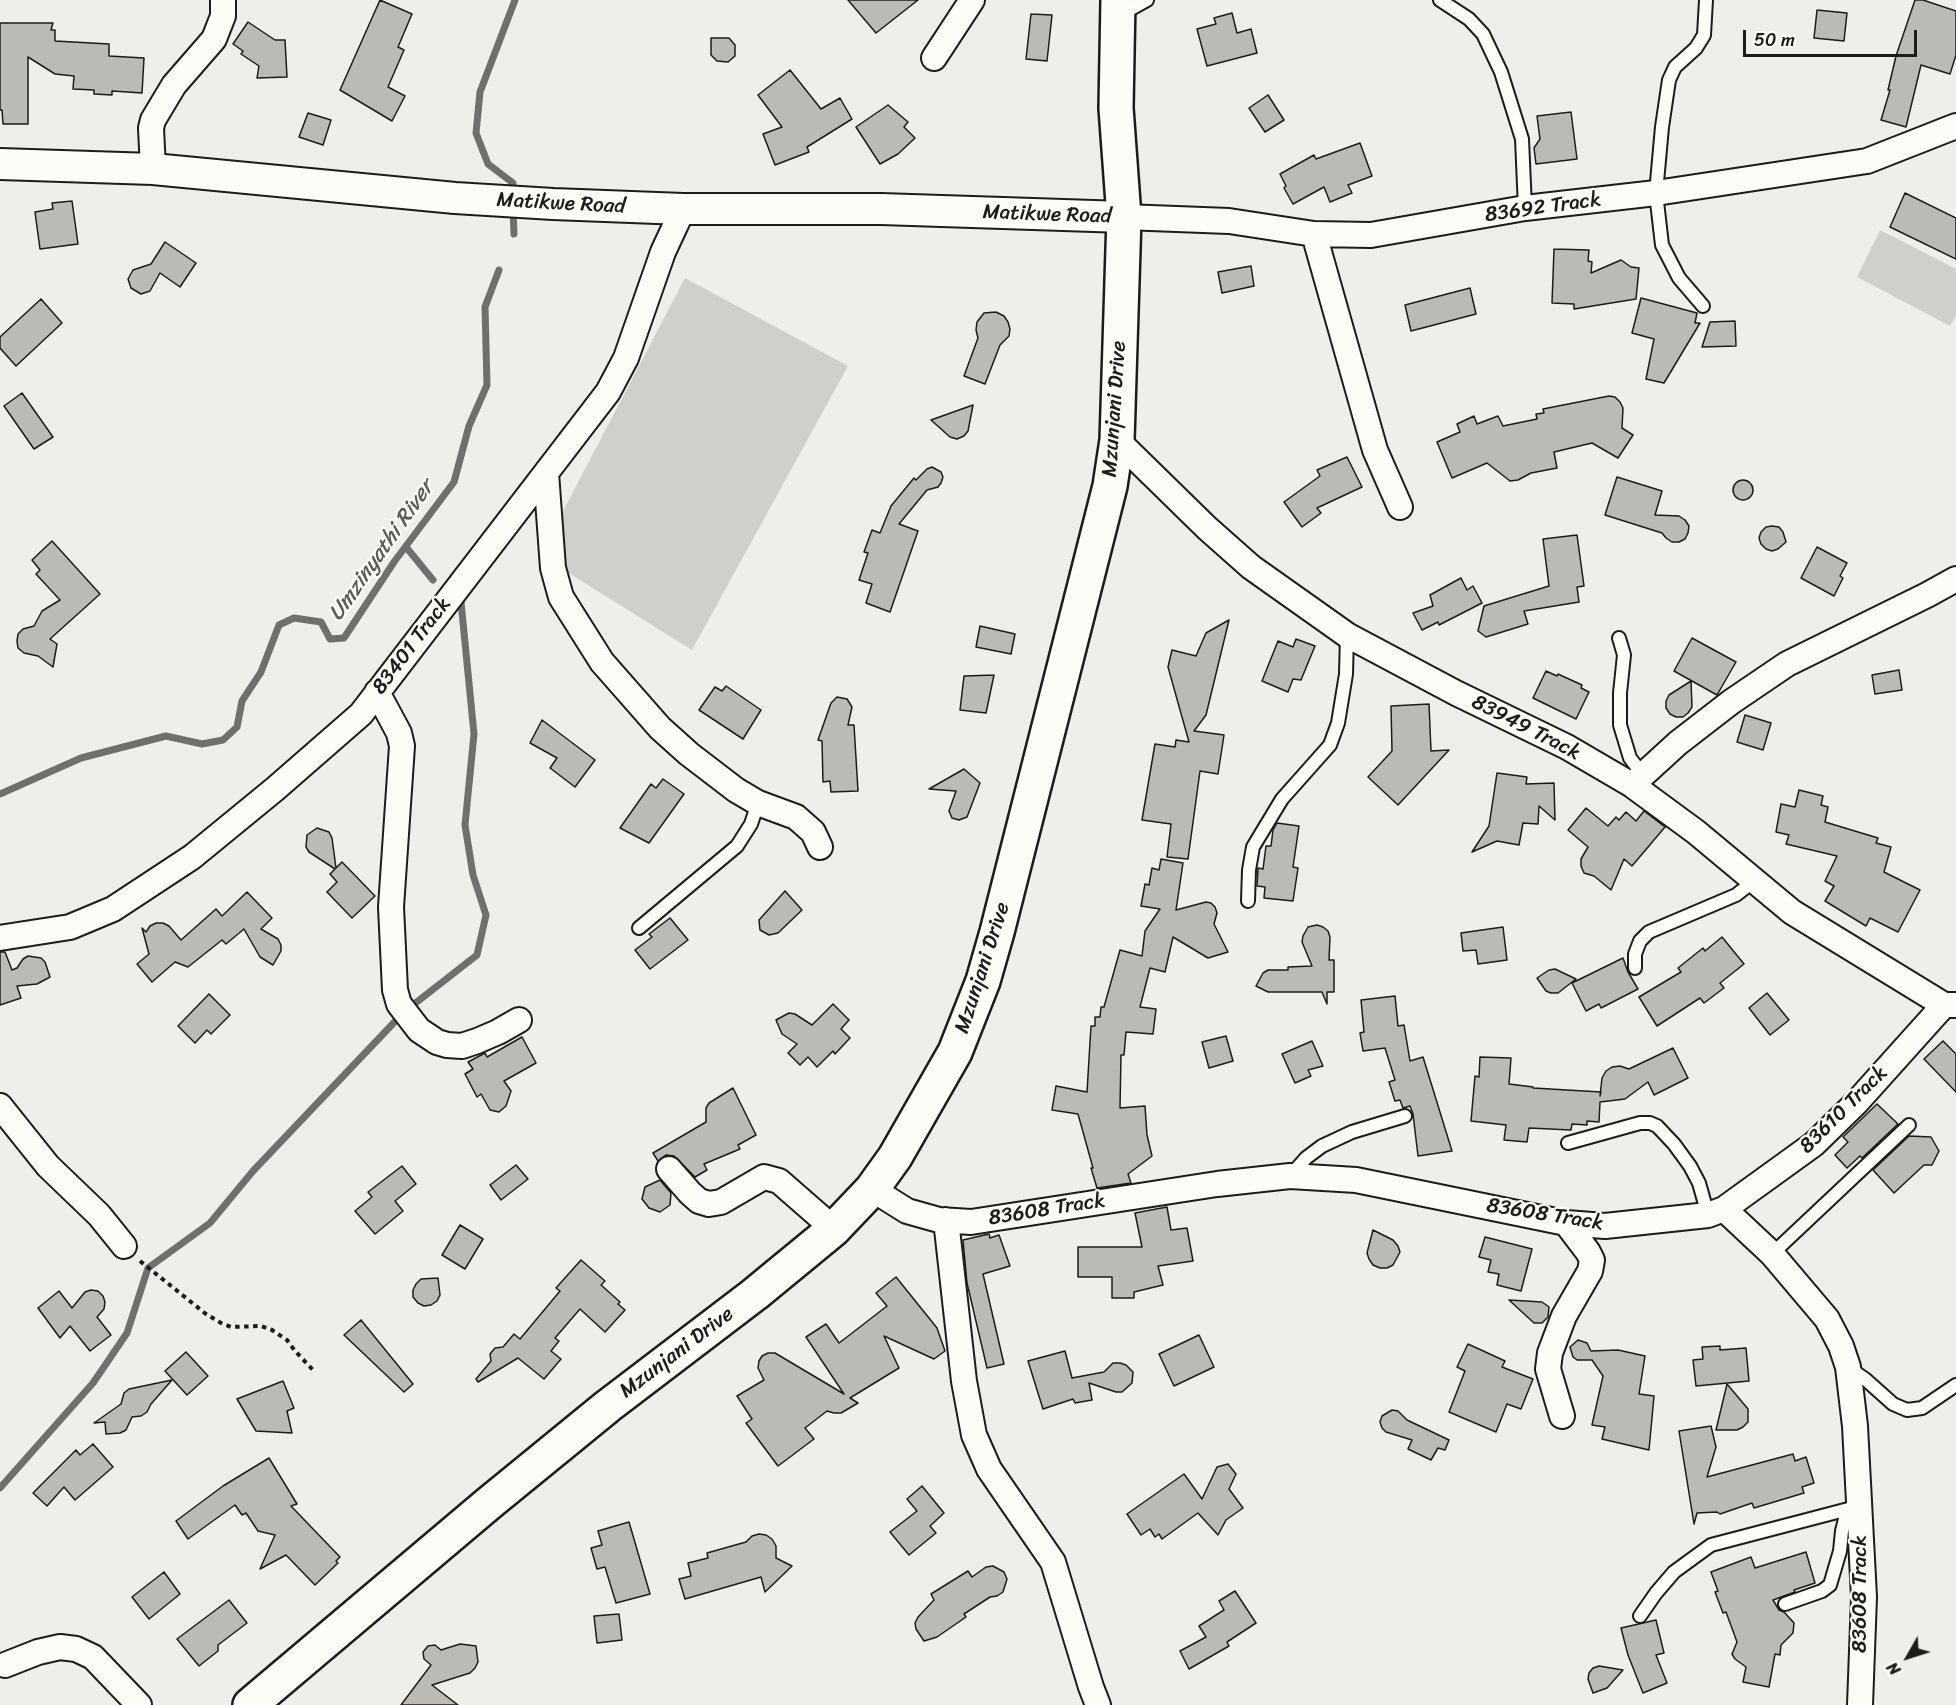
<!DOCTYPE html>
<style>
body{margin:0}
#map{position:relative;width:1956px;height:1705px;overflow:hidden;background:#f0eeea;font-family:Sriracha,sans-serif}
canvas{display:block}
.north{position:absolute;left:1878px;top:1627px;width:60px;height:60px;-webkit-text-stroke:4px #fdfcf7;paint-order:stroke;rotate:231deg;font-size:16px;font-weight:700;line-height:24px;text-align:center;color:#1c1c1c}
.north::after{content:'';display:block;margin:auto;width:21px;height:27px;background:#1c1c1c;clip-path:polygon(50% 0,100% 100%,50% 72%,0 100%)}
.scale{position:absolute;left:1743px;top:30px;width:174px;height:27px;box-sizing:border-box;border:3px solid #1c1c1c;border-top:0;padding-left:8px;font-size:18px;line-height:21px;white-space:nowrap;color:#1c1c1c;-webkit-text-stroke:4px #fdfcf7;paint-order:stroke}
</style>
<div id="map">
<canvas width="1956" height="1705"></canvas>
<div class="north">N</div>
<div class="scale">50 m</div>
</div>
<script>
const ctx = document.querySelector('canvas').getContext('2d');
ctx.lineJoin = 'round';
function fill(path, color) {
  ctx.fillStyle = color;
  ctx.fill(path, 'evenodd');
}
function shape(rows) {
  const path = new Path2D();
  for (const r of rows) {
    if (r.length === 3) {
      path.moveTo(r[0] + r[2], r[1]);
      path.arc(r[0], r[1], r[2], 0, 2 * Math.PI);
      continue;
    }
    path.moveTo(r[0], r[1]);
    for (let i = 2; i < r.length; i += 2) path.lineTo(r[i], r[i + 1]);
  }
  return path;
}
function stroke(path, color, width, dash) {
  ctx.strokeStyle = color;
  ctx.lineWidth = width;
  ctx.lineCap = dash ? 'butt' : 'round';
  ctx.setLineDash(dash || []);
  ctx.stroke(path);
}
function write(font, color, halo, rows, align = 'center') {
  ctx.font = font + ' Sriracha,sans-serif';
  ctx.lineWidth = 4.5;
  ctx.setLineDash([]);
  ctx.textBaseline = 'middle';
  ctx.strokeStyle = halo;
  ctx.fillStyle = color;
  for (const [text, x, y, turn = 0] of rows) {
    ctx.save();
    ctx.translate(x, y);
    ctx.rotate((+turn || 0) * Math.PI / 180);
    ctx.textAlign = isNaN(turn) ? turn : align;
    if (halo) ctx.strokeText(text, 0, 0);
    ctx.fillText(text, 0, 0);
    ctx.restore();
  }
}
fill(shape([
 [1880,230,1956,269,1956,316,1950,326,1857,277],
 [685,278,848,366,692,650,540,555]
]), '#d0cfcc');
stroke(shape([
 [513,195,513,183,488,164,476,133,480,92,515,0],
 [513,209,514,234],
 [406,547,433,580],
 [0,794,81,758,166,736,202,744,223,740,237,727,242,701,261,672,279,625,294,618,321,622,330,639,344,638,394,562,454,482,469,426,487,385,485,307,499,270],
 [0,1488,93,1383,127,1333,148,1268,210,1223,253,1171,404,1012,477,955,486,915,473,875,465,825,474,734,461,602]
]), '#706f6d', 7);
const building = shape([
 [380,0,412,14,398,47,404,50,388,87,405,96,392,121,340,90,380,0],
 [848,0,918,0,876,33,848,0],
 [1915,0,1923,0,1956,11,1956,55,1950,74,1921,65,1906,127,1881,120,1890,90,1888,90,1896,56,1915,0],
 [1817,10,1847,13,1844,41,1814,38,1817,10],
 [1232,13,1237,33,1251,29,1257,53,1207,66,1197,29,1216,24,1214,18,1232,13],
 [1031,14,1052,15,1047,61,1026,59,1031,14],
 [248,22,275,40,285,40,287,77,257,78,259,66,241,54,243,51,233,44,248,22],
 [0,23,53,23,51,30,55,30,55,41,109,44,109,56,144,58,142,93,112,91,112,95,94,94,94,90,73,89,74,76,55,74,28,57,28,124,3,124,2,110,0,110,0,23],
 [711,38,729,38,735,45,735,56,728,62,717,61,711,55,711,38],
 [790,70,821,109,840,98,852,119,807,147,809,152,775,165,763,134,782,127,758,95,790,70],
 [1268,95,1284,120,1265,132,1249,108,1268,95],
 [888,105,908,122,904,127,915,138,898,154,880,164,856,127,888,105],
 [1571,112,1577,159,1536,164,1534,148,1540,139,1537,116,1571,112],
 [308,113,331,120,323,145,299,137,308,113],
 [1360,143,1372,176,1348,185,1352,193,1330,202,1324,187,1293,204,1284,188,1286,186,1280,174,1314,155,1316,159,1360,143],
 [1905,193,1956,218,1956,259,1890,227,1905,193],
 [72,201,78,244,40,249,35,212,53,209,52,203,72,201],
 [165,242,196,263,180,287,160,273,150,291,141,294,131,288,128,279,133,270,151,264,165,242],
 [1554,249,1589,250,1588,261,1592,262,1591,273,1621,260,1631,267,1639,268,1636,299,1574,309,1574,304,1552,303,1554,249],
 [1251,266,1254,286,1222,293,1218,272,1251,266],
 [1470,288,1476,314,1411,331,1405,305,1470,288],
 [1641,298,1697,313,1695,323,1700,323,1664,383,1646,379,1654,339,1632,333,1641,298],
 [41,299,62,323,16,366,0,348,0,337,41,299],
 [996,312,1004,316,1008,322,1010,329,1009,336,1000,345,985,384,964,376,978,338,976,330,977,322,984,313,996,312],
 [1735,321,1736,346,1702,347,1710,322,1735,321],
 [22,393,53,437,34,449,4,406,22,393],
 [1609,396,1615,397,1620,402,1623,408,1622,428,1633,435,1618,458,1592,443,1554,452,1557,468,1531,473,1518,480,1510,481,1487,463,1452,478,1437,442,1460,432,1457,424,1474,416,1477,424,1498,416,1503,426,1537,419,1536,414,1544,413,1543,409,1609,396],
 [973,405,968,431,964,436,957,439,950,437,931,420,973,405],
 [1347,457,1362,487,1317,508,1321,513,1302,527,1284,502,1320,476,1317,470,1347,457],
 [932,467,941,472,943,477,941,483,938,487,927,490,899,524,918,531,890,612,866,603,872,584,859,580,868,553,864,552,872,530,880,533,891,506,914,478,916,480,927,469,932,467],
 [1617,477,1662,491,1655,515,1679,516,1685,520,1689,526,1688,533,1685,539,1679,542,1672,542,1666,538,1662,533,1605,515,1617,477],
 [1743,490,10],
 [1772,526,1779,527,1783,532,1786,542,1778,549,1772,551,1766,549,1761,544,1759,538,1761,532,1766,527,1772,526],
 [1577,535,1584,586,1577,587,1579,602,1524,611,1528,624,1486,637,1478,631,1484,606,1549,586,1543,539,1577,535],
 [52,541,100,594,50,639,57,644,53,667,38,656,24,653,18,648,17,641,18,634,23,629,34,626,42,611,60,600,36,574,40,570,32,560,52,541],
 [1817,547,1847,563,1840,576,1843,578,1834,596,1801,578,1817,547],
 [1461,578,1467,590,1473,586,1482,603,1439,625,1438,622,1422,630,1413,613,1433,606,1430,595,1461,578],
 [1229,620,1206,715,1194,731,1224,735,1218,774,1200,771,1188,859,1167,857,1171,824,1142,820,1155,744,1175,747,1176,740,1189,742,1168,667,1172,650,1196,656,1206,633,1229,620],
 [980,626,1015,634,1011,654,976,647,980,626],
 [1692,638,1736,662,1717,695,1674,671,1692,638],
 [1296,639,1315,646,1301,680,1293,679,1288,692,1262,681,1278,641,1293,647,1296,639],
 [1899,670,1902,690,1875,694,1872,675,1899,670],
 [1546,671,1557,676,1558,674,1582,685,1581,688,1589,692,1576,719,1533,698,1546,671],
 [994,675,986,713,960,710,964,676,994,675],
 [1691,681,1692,707,1688,713,1683,717,1676,717,1670,714,1666,708,1666,701,1669,695,1691,681],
 [726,686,761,710,743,739,699,710,715,687,722,691,726,686],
 [837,697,847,699,852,707,848,725,854,725,858,791,831,792,830,781,823,782,822,741,818,740,831,703,837,697],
 [1429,704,1431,751,1449,750,1398,805,1368,777,1392,751,1391,706,1429,704],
 [1745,715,1771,723,1763,750,1737,742,1745,715],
 [542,720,595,760,575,787,550,768,557,758,530,743,542,720],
 [964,769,980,783,967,817,959,820,952,818,949,811,956,791,929,789,964,769],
 [1497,773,1527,777,1526,784,1554,783,1555,820,1539,806,1538,824,1523,823,1519,845,1497,841,1472,852,1489,826,1497,773],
 [663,779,684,794,649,843,620,828,651,784,656,788,663,779],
 [1799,790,1823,796,1821,805,1828,807,1825,822,1878,838,1876,843,1891,847,1884,872,1920,890,1898,932,1870,918,1866,926,1825,901,1834,886,1825,881,1837,856,1786,844,1789,835,1776,832,1781,804,1795,807,1799,790],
 [1586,808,1608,826,1616,817,1619,820,1626,812,1636,821,1644,811,1665,827,1632,866,1624,859,1611,890,1594,876,1584,873,1581,866,1581,859,1588,847,1568,830,1586,808],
 [1277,823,1299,826,1293,867,1298,868,1293,901,1264,898,1265,887,1257,886,1258,868,1263,869,1266,846,1271,846,1273,830,1277,823],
 [317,828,329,832,332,838,336,868,342,862,375,896,352,918,327,892,337,882,330,874,335,869,309,852,306,847,307,835,317,828],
 [1161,859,1183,863,1176,910,1206,902,1211,903,1215,907,1217,913,1214,924,1228,952,1208,958,1173,937,1165,972,1150,968,1140,1007,1156,1009,1153,1034,1126,1032,1124,1055,1121,1055,1120,1108,1145,1106,1147,1135,1152,1156,1128,1174,1131,1183,1097,1188,1091,1168,1093,1168,1078,1114,1052,1110,1056,1086,1087,1092,1091,1026,1095,1026,1095,1017,1100,1017,1101,1007,1104,1007,1120,950,1142,956,1145,931,1160,909,1141,906,1145,884,1149,885,1152,868,1159,870,1161,859],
 [785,891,802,910,778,933,769,935,760,930,759,920,785,891],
 [247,892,272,918,261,929,278,939,281,945,281,951,273,965,260,957,244,929,226,944,222,940,188,967,175,962,152,982,137,964,149,954,142,928,146,932,150,926,156,923,163,923,169,926,181,940,216,909,222,916,247,892],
 [670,918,688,940,650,969,635,950,652,937,649,934,670,918],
 [1317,925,1323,927,1328,931,1330,937,1329,960,1334,960,1334,992,1327,992,1327,1004,1322,992,1268,992,1256,986,1263,973,1268,970,1288,970,1288,967,1312,966,1302,942,1303,936,1308,927,1317,925],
 [1503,927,1507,960,1478,964,1476,950,1463,951,1461,933,1503,927],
 [1722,937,1744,964,1720,983,1724,988,1704,1003,1700,998,1657,1026,1639,997,1681,972,1678,968,1703,948,1705,951,1722,937],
 [0,952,5,952,12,970,17,968,23,959,28,956,41,958,45,962,50,977,37,984,17,986,21,998,0,1005,0,952],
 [1623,958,1628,972,1638,989,1601,1008,1599,1004,1586,1011,1572,983,1623,958],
 [1555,969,1576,979,1558,993,1551,993,1546,991,1537,978,1549,970,1555,969],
 [1767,993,1789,1020,1770,1035,1749,1008,1767,993],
 [209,994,230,1015,211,1034,207,1030,195,1043,178,1026,209,994],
 [1395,996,1398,1026,1404,1025,1410,1061,1423,1057,1452,1151,1418,1156,1413,1114,1410,1106,1403,1108,1400,1100,1395,1101,1389,1082,1395,1080,1385,1048,1363,1051,1360,1033,1364,1032,1361,1000,1395,996],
 [833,1004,849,1020,841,1029,850,1038,835,1054,833,1051,817,1067,808,1057,800,1065,788,1053,797,1044,782,1034,776,1020,789,1013,795,1014,812,1025,833,1004],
 [1226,1036,1233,1061,1209,1068,1202,1042,1226,1036],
 [522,1037,536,1063,504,1081,511,1091,506,1106,499,1112,490,1110,481,1094,477,1097,465,1074,473,1069,468,1062,485,1053,487,1057,522,1037],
 [1312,1041,1323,1066,1308,1070,1311,1076,1295,1083,1282,1054,1312,1041],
 [1943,1041,1956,1054,1956,1092,1924,1059,1943,1041],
 [1673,1048,1688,1078,1654,1095,1648,1082,1625,1099,1600,1102,1599,1122,1587,1121,1587,1125,1572,1124,1571,1130,1529,1128,1527,1142,1504,1140,1506,1125,1471,1121,1475,1076,1479,1077,1480,1057,1511,1058,1509,1084,1533,1087,1533,1088,1601,1092,1600,1096,1602,1078,1606,1071,1612,1067,1620,1066,1629,1069,1673,1048],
 [733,1088,756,1135,738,1145,740,1149,704,1164,707,1170,695,1177,674,1156,666,1155,658,1161,653,1153,706,1122,706,1108,709,1103,733,1088],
 [1877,1104,1898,1124,1862,1158,1860,1156,1847,1168,1835,1155,1848,1142,1843,1137,1877,1104],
 [1909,1136,1931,1137,1939,1151,1932,1165,1924,1165,1894,1193,1873,1170,1909,1136],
 [516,1165,528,1179,501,1200,490,1185,516,1165],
 [402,1166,416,1184,395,1201,403,1211,375,1234,355,1211,372,1197,368,1192,402,1166],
 [660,1180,671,1193,670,1205,660,1212,649,1208,642,1199,645,1187,660,1180],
 [1167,1207,1171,1230,1187,1228,1193,1261,1158,1266,1163,1285,1134,1292,1134,1298,1112,1298,1112,1277,1078,1277,1078,1247,1142,1247,1135,1213,1167,1207],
 [460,1225,483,1239,465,1269,442,1255,460,1225],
 [1373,1230,1393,1240,1398,1246,1400,1252,1393,1265,1387,1268,1380,1268,1373,1265,1369,1259,1367,1253,1373,1230],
 [989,1234,990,1238,999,1235,1010,1266,983,1274,1004,1364,987,1368,967,1283,963,1240,989,1234],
 [1485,1237,1532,1249,1521,1291,1497,1285,1499,1274,1488,1272,1491,1260,1479,1257,1485,1237],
 [581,1260,605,1281,601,1285,620,1302,618,1304,625,1310,605,1332,580,1309,555,1338,559,1341,551,1351,561,1359,544,1379,518,1358,478,1382,476,1379,491,1361,490,1354,495,1348,503,1347,514,1334,520,1339,560,1291,556,1288,581,1260],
 [896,1277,937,1328,945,1351,934,1359,884,1336,899,1368,850,1398,858,1403,841,1413,834,1413,827,1411,805,1428,814,1439,778,1466,746,1423,752,1419,737,1396,764,1380,758,1368,759,1361,762,1356,768,1353,775,1353,844,1394,806,1337,826,1324,839,1343,847,1337,887,1306,876,1293,896,1277],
 [438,1278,440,1295,437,1301,431,1305,424,1306,418,1303,413,1297,413,1290,416,1284,421,1279,438,1278],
 [91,1290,98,1291,103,1296,105,1302,104,1309,97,1317,111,1335,90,1351,70,1326,60,1338,38,1308,59,1291,72,1308,85,1292,91,1290],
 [1509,1300,1542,1302,1549,1307,1548,1317,1542,1323,1534,1323,1509,1300],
 [361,1320,413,1384,404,1392,344,1335,361,1320],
 [1199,1335,1214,1367,1174,1386,1159,1354,1199,1335],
 [1578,1340,1587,1343,1591,1351,1618,1350,1645,1356,1639,1394,1654,1396,1649,1450,1602,1439,1605,1427,1592,1425,1603,1376,1592,1360,1577,1360,1573,1357,1570,1347,1578,1340],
 [1468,1344,1505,1361,1502,1367,1533,1379,1521,1409,1507,1404,1496,1432,1449,1412,1465,1371,1457,1367,1468,1344],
 [1720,1346,1720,1350,1746,1348,1749,1381,1696,1386,1693,1360,1703,1359,1702,1347,1720,1346],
 [1065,1351,1072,1378,1104,1372,1113,1363,1120,1363,1126,1365,1133,1372,1132,1383,1122,1392,1116,1392,1089,1383,1092,1400,1075,1403,1073,1399,1043,1409,1028,1361,1065,1351],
 [186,1352,208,1376,187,1395,165,1371,186,1352],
 [172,1380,151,1404,147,1412,141,1416,132,1417,126,1430,120,1433,106,1434,105,1422,94,1423,121,1404,124,1393,129,1389,172,1380],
 [283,1381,294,1408,287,1411,292,1433,256,1431,237,1399,283,1381],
 [1727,1384,1748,1409,1748,1422,1743,1427,1737,1430,1716,1430,1727,1384],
 [1392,1410,1398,1411,1407,1420,1449,1440,1445,1450,1438,1448,1431,1460,1408,1449,1412,1440,1386,1432,1382,1428,1380,1422,1382,1416,1392,1410],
 [1711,1426,1716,1447,1707,1477,1793,1454,1795,1461,1806,1457,1814,1483,1802,1487,1804,1493,1754,1508,1752,1503,1720,1514,1717,1512,1697,1513,1694,1524,1679,1431,1711,1426],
 [93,1444,113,1467,75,1500,64,1487,47,1506,33,1493,76,1450,80,1455,93,1444],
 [269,1458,297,1504,291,1506,340,1557,336,1561,338,1563,315,1585,286,1555,260,1569,275,1535,258,1531,246,1513,242,1515,235,1505,188,1539,176,1521,223,1486,269,1458],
 [1228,1464,1236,1474,1229,1489,1243,1508,1226,1520,1218,1535,1198,1513,1162,1539,1159,1534,1155,1537,1150,1529,1141,1535,1127,1514,1184,1474,1202,1499,1217,1467,1228,1464],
 [922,1486,944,1513,930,1526,936,1533,909,1555,890,1532,917,1511,907,1499,922,1486],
 [629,1522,650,1594,616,1603,605,1567,597,1569,591,1548,602,1545,598,1531,629,1522],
 [759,1534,766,1535,772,1539,776,1546,776,1558,792,1566,765,1592,761,1577,685,1599,679,1579,691,1576,688,1563,708,1558,707,1553,746,1542,752,1536,759,1534],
 [1806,1552,1815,1583,1794,1590,1795,1592,1773,1600,1779,1610,1784,1612,1794,1623,1793,1633,1781,1645,1780,1655,1775,1654,1769,1687,1743,1682,1746,1667,1735,1659,1732,1654,1737,1642,1726,1612,1723,1613,1715,1592,1718,1591,1711,1572,1751,1557,1755,1568,1806,1552],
 [993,1566,1004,1572,1007,1579,1003,1592,997,1596,990,1597,964,1614,966,1617,937,1637,924,1641,916,1629,915,1623,918,1617,934,1600,931,1594,968,1571,972,1577,986,1567,993,1566],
 [164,1572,180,1594,149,1619,132,1597,164,1572],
 [1235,1591,1256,1623,1227,1642,1229,1646,1189,1669,1180,1651,1206,1637,1199,1626,1224,1610,1219,1601,1235,1591],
 [229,1600,247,1623,218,1645,218,1651,199,1666,177,1639,229,1600],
 [619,1614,622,1640,597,1643,594,1616,619,1614],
 [1656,1620,1664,1653,1656,1655,1667,1683,1643,1693,1628,1655,1621,1628,1656,1620],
 [460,1644,476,1646,478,1662,475,1668,470,1673,432,1685,458,1705,401,1705,431,1665,424,1659,423,1652,428,1646,435,1645,441,1650,460,1644],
 [1599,1666,1623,1670,1607,1688,1593,1693,1588,1679,1589,1673,1593,1668,1599,1666]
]);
fill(building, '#bbbab6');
stroke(building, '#1c1c1c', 1.5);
const service = shape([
 [1440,0,1469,19,1483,34,1501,72,1522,139,1525,208],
 [1120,15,1147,0],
 [1703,306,1679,278,1662,245,1656,193,1662,127,1669,80,1675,67,1696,48,1704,35,1706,0],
 [1619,638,1624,655,1620,693,1620,725,1630,758,1643,775],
 [1248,901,1249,870,1253,847,1282,799,1330,745,1338,723,1346,674,1347,635],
 [639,928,737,846,751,824,758,803],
 [1635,968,1635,954,1640,941,1649,932,1736,895,1754,881],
 [1568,1143,1640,1123,1650,1123,1657,1126,1674,1144,1690,1166,1699,1183,1708,1215],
 [1291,1175,1306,1158,1322,1146,1352,1132,1405,1116],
 [1772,1254,1909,1125],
 [1849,1368,1865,1379,1893,1404,1907,1410,1922,1408,1956,1385],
 [1785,1604,1822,1591,1830,1585,1840,1551,1842,1531,1847,1511],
 [1640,1616,1656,1593,1674,1572,1711,1545,1860,1506]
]);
const minor = shape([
 [934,58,972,0],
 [153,169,151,128,153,120,174,85,214,39,223,16,223,0],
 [1124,217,1229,221,1314,234,1371,235,1525,208,1656,193,1867,161,1956,126],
 [1314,234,1375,450,1400,507],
 [1117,440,1207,528,1251,567,1347,635,1456,693,1567,747,1632,785,1696,832,1792,912,1944,1005],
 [546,473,553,568,561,597,602,662,660,728,689,754,736,790,758,803,796,817,813,832,820,847],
 [377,692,399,733,402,746,391,907,395,990,399,1004,419,1030,437,1042,447,1045,462,1046,477,1041,498,1032,519,1020],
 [1632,785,1678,743,1731,702,1787,664,1927,595,1956,579],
 [0,938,70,927,113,909,192,857,275,789,361,714,608,392,626,358,663,252,683,209],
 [0,1106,48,1166,99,1215,124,1246],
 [669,1169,690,1193,699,1201,709,1204,721,1202,764,1177,779,1181,834,1229],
 [872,1189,907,1211,939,1220,971,1222,1217,1184,1290,1176,1356,1180,1566,1223,1605,1226,1708,1215,1724,1209,1814,1144,1856,1103,1944,1005,1956,1005],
 [1724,1209,1772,1254,1827,1319,1841,1346,1848,1367,1855,1426,1864,1597,1860,1705],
 [946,1220,964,1381,974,1435,989,1469,1053,1562,1091,1687,1098,1705],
 [1562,1416,1548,1369,1550,1353,1564,1316,1590,1271,1592,1260,1588,1252,1566,1223],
 [5,1665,38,1652,60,1647,76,1649,93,1657,139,1705]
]);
const tertiary = shape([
 [0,164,153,169,455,198,553,204,683,209,881,209,1124,217]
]);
const secondary = shape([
 [250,1705,488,1504,608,1406,755,1294,834,1229,872,1189,895,1157,955,1052,983,981,997,932,1110,486,1117,440,1124,217,1116,108,1118,0]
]);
stroke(service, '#1c1c1c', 16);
stroke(minor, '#1c1c1c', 28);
stroke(tertiary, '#1c1c1c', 34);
stroke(secondary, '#1c1c1c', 38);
stroke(shape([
 [140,1261,206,1314,221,1323,231,1327,261,1326,272,1330,287,1340,295,1351,315,1372]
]), '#1c1c1c', 4, [4.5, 4.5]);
stroke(service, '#fdfcf7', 12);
stroke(minor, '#fdfcf7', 24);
stroke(tertiary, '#fdfcf7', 30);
stroke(secondary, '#fdfcf7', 33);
write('21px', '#1c1c1c', '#fdfcf7', [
 ["Matikwe Road",561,204,3],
 ["83692 Track",1543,208,-8],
 ["Matikwe Road",1047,215,2],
 ["Mzunjani Drive",1115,409,-86],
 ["83401 Track",412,646,-53],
 ["83949 Track",1526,728,27],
 ["Mzunjani Drive",983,968,-72],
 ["83610 Track",1844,1110,-45],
 ["83608 Track",1047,1210,-9],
 ["83608 Track",1545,1215,9],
 ["Mzunjani Drive",677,1353,-37],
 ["83608 Track",1861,1594,-90]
]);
write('italic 22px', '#5b5b59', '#fdfcf7', [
 ["Umzinyathi River",382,551,-55]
]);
</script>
